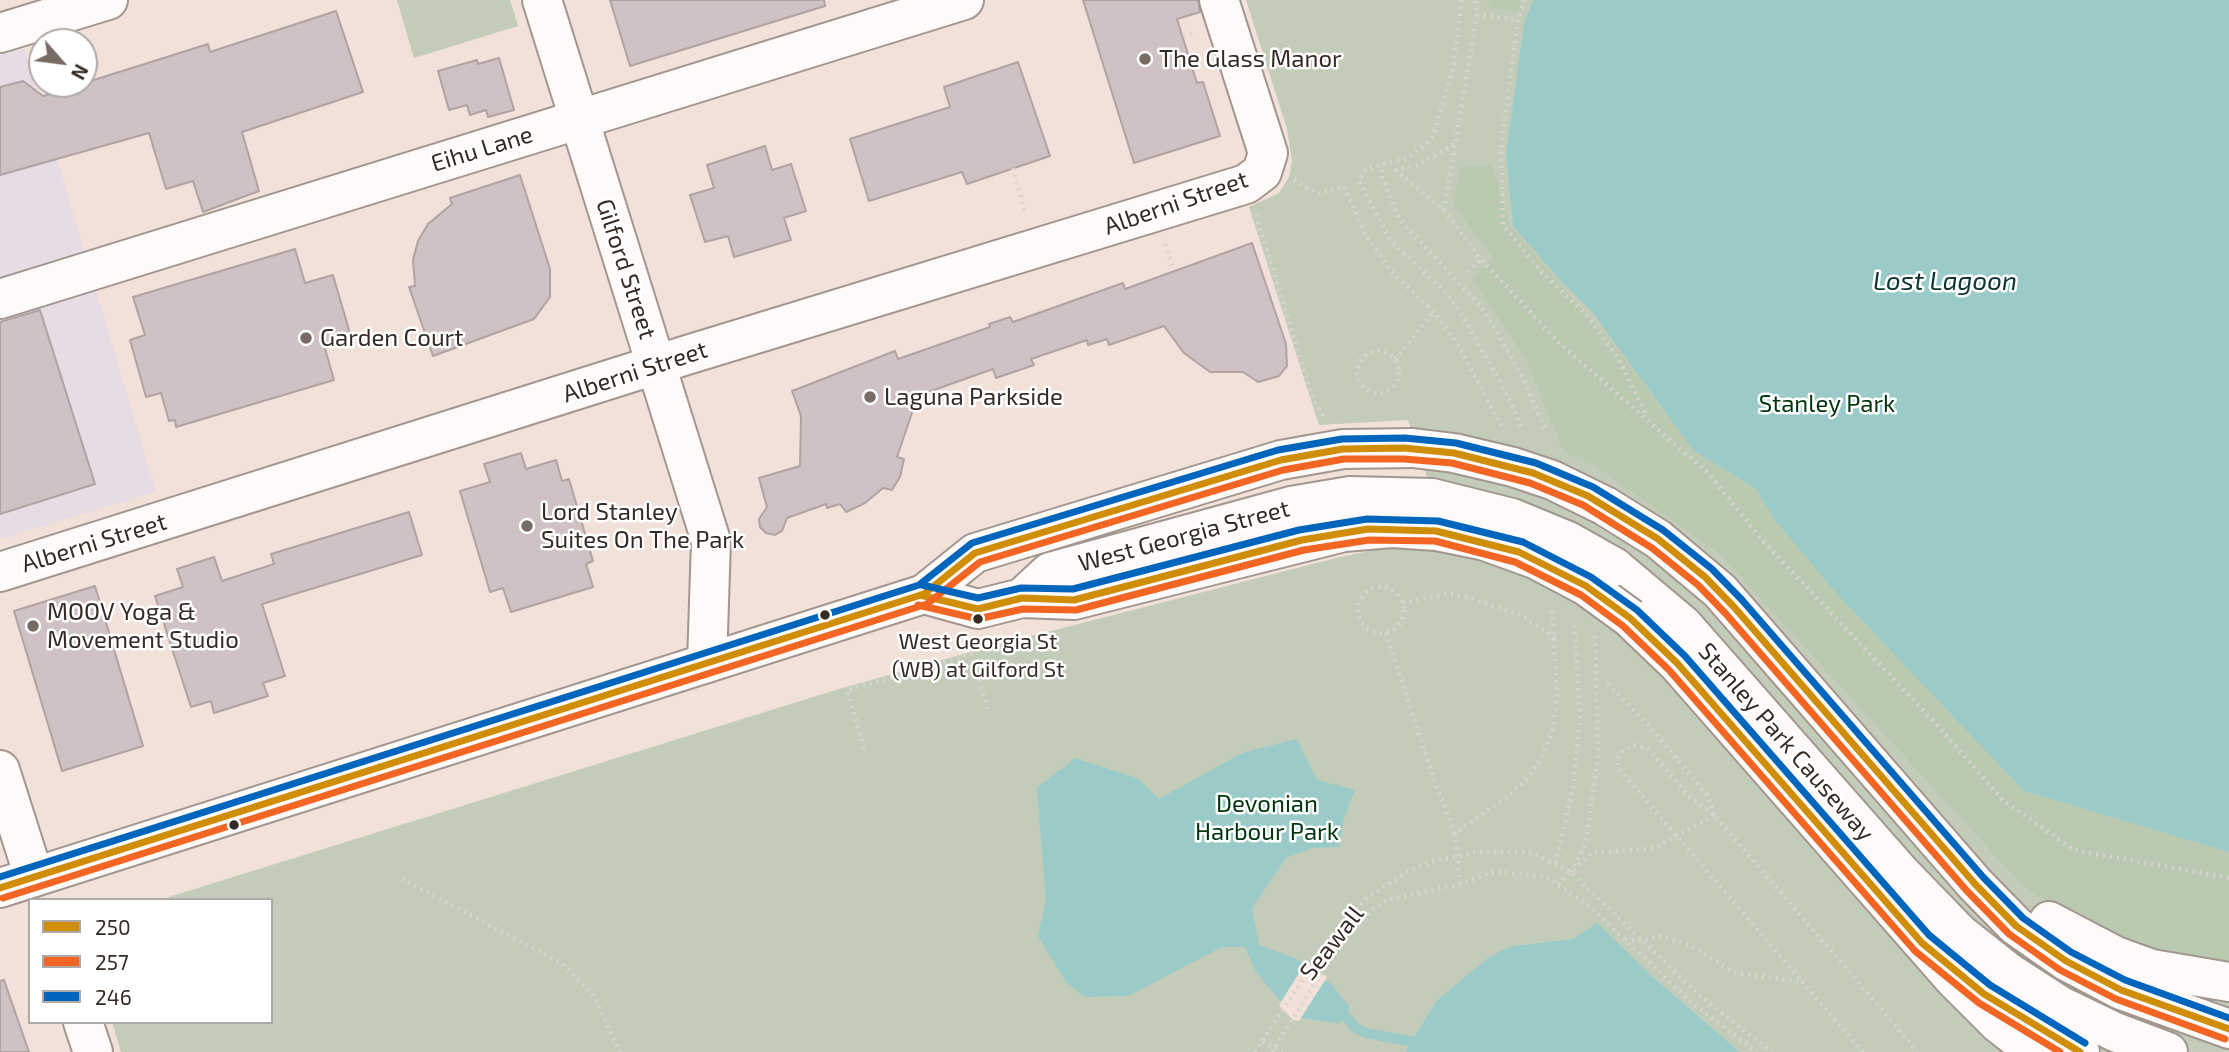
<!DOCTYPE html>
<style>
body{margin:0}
#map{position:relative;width:2229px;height:1052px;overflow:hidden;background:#f2e1d8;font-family:"Exo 2",sans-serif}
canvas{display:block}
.legend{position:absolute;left:28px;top:898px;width:245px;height:126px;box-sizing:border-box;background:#fff;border:2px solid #afaaa7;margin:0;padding:9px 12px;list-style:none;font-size:21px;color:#362b24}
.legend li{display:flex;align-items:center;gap:14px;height:35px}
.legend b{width:35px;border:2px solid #afaaa7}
.north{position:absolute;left:28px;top:28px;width:70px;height:70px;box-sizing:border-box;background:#fff;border:2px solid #afaaa7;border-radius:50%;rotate:118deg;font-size:19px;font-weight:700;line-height:28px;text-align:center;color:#362b24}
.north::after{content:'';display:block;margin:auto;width:24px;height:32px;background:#786b63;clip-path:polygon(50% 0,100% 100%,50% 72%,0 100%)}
</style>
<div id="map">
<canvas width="2229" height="1052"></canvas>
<ul class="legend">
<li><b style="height:9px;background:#d08d07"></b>250</li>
<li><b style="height:9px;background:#f26522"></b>257</li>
<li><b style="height:9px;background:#0065bd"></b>246</li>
</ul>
<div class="north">N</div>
</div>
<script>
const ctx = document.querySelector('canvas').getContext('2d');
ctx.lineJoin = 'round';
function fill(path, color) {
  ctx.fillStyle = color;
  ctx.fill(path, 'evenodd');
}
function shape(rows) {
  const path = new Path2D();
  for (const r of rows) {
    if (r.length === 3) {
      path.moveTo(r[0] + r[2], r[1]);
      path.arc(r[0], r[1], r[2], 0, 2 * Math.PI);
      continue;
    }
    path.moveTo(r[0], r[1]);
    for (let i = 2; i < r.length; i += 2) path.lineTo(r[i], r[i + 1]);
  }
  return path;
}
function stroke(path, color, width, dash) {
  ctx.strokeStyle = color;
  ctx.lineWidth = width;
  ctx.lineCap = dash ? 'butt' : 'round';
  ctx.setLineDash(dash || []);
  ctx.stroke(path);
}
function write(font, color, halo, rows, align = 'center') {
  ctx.font = font + ' "Exo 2",sans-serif';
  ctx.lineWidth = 5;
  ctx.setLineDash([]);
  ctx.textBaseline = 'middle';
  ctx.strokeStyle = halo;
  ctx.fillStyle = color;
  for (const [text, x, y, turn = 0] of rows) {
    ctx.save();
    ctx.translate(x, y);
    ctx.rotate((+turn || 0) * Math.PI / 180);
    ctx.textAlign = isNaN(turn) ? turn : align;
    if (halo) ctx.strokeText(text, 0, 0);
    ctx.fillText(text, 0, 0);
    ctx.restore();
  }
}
fill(shape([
 [24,48,156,492,0,539,0,55]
]), '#e7dce4');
fill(shape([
 [397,0,510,0,518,26,414,58],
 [1246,0,2229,0,2229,1052,1740,1052,1653,977,1597,924,1573,939,1511,946,1436,1001,1405,1052,121,1052,112,1022,271,1022,271,900,159,900,839,689,996,645,1340,557,1379,549,1427,549,1428,480,1408,420,1319,425,1249,207,1279,193,1289,177,1292,161,1287,129]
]), '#c2ccb9');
fill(shape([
 [1487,0,1521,0,1521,11,1491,8],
 [1492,165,1511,228,1617,349,1693,450,1755,488,1776,521,2024,791,2229,852,2229,966,2118,944,2025,888,1719,553,1594,465,1564,452,1526,359,1473,279,1493,257,1454,206,1460,167]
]), '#b9cab0');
fill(shape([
 [1533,0,2229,0,2229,852,2024,791,1837,594,1776,521,1755,488,1693,450,1593,313,1559,279,1513,226,1506,154,1524,24],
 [1297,739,1317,780,1355,790,1343,821,1340,847,1312,848,1286,858,1252,908,1259,945,1297,959,1331,984,1349,1006,1347,1017,1339,1023,1294,1017,1256,972,1245,947,1222,947,1128,996,1085,997,1066,982,1038,936,1046,899,1037,788,1075,758,1137,778,1159,799,1242,753],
 [1597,923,1653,977,1740,1052,1405,1052,1436,1001,1488,958,1511,946,1573,939]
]), '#9acbc9');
fill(shape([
 [1306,962,1327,977,1299,1021,1293,1020,1279,1005]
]), '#f2e1d8');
stroke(shape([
 [1347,1017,1354,1027,1366,1033,1410,1041]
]), '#9acbc9', 10);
const building = shape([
 [610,0,824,0,825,6,630,66,610,0],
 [1083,0,1198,0,1200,12,1177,19,1197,83,1203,82,1220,136,1134,163,1083,0],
 [336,11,363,92,242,132,259,191,203,212,193,181,166,189,149,133,0,175,0,87,23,81,43,96,208,44,210,52,336,11],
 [499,58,514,110,488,117,486,110,470,115,467,105,449,110,438,71,477,60,478,64,499,58],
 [1018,62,1050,156,967,184,962,172,869,201,850,139,950,107,944,87,1018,62],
 [765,146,772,170,791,164,806,211,784,218,791,240,734,257,728,236,705,242,690,195,714,188,707,165,765,146],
 [520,175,550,269,550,297,534,319,433,356,409,287,415,286,413,260,418,241,428,224,452,204,450,198,520,175],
 [1252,243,1286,344,1287,366,1279,376,1258,382,1243,372,1210,372,1184,353,1164,326,1109,345,1107,339,1088,345,1087,340,1031,359,1034,365,996,378,993,369,920,395,921,399,916,401,897,457,904,459,900,477,892,490,883,488,865,503,846,512,840,504,827,508,826,504,787,518,782,531,775,535,766,533,760,527,759,519,767,507,759,478,800,466,801,416,792,391,895,351,898,359,990,327,989,324,1010,317,1013,322,1123,283,1125,289,1252,243],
 [295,249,305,283,333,275,351,337,324,345,334,380,176,427,175,420,169,421,161,393,146,397,130,340,145,335,133,297,295,249],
 [40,310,95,484,0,514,0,322,40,310],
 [521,453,526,469,556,460,562,481,569,479,593,561,586,564,593,587,511,612,503,588,490,592,460,491,490,482,484,464,521,453],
 [409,512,422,555,262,604,285,676,263,683,268,696,214,713,211,701,191,707,155,596,183,587,177,569,214,557,222,581,274,564,271,554,409,512],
 [95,586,143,746,62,771,14,611,95,586],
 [4,980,29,1052,0,1052,0,981,4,980]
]);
fill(building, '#d0c1c4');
stroke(building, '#afa3a3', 2);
const minor = shape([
 [542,0,711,541,707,663],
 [0,33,108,0],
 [0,299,964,0],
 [0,572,687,355,1246,184,1262,172,1268,153,1219,0],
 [1989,997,2080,1052],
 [83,1022,93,1052]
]);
const major = shape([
 [0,770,34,877]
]);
const highway = shape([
 [1605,506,1658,539,1720,591,1975,884,2016,926,2066,961,2121,990,2229,1029],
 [1614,567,1683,625,1900,872,1960,934,2008,972,2059,1005,2115,1032,2168,1052],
 [924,594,978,609,1022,598,1050,572,1291,506,1350,496,1432,498],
 [1022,598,1074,600,1344,532,1392,528,1436,531],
 [1630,618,1677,663,1954,979,1998,1023,2035,1052],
 [0,888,924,594,975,553,1281,460,1343,449,1413,448],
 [2049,921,2116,956,2152,969,2229,982]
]);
stroke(minor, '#a3968f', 42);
stroke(major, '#a3968f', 42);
stroke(highway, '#a3968f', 42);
stroke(shape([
 [1462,0,1453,69,1434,134,1423,147,1406,158,1366,169,1359,181,1390,240,1448,295,1466,322,1509,398,1522,429],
 [1524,0,1518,20,1501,149,1503,225,1539,269,1588,317,1618,358,1647,416],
 [1477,15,1518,20],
 [1183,36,1196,32],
 [1384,163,1381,175,1400,220,1484,310,1521,374,1546,431],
 [1013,168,1025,211],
 [1395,170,1444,210,1481,259,1558,342,1710,475,1762,540,1938,726,2003,800,2074,850,2229,878],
 [1395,170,1418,165,1456,143],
 [1294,180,1317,194,1344,186,1365,234,1391,271,1434,312,1457,343,1503,429],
 [1444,210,1477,15,1475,0],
 [1256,215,1312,397,1325,419],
 [1165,244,1174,270],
 [1468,272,1481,259],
 [1378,372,21],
 [1395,359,1434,312],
 [1381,610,23],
 [1403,603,1448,594,1467,597,1518,614,1556,638],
 [1386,633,1434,780,1455,833],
 [1608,684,1649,726,1708,796,1714,815],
 [864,748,847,690,971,654,989,714],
 [1556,863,1574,782,1580,718,1574,621],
 [1571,872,1586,843,1598,756,1595,633],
 [402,879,561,963,592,993,620,1052],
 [1460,884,1455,833,1507,797,1525,781,1542,758,1553,728,1557,697,1552,606],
 [1558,884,1592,853,1655,848,1714,815],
 [1625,940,1643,941,1660,936,1692,946,1733,972,1802,982],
 [1263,1041,1283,1052],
 [1255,1052,1332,935,1367,898,1407,872,1433,861,1477,852,1532,853,1571,872,1698,994,1771,1052],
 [1272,1052,1341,942,1373,909,1387,900,1460,884,1496,871,1547,877,1587,904,1692,1003,1757,1052],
 [1863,1052,1618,768,1618,758,1623,751,1636,745,1648,749,1690,797,1714,815,1918,1052]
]), '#d9d4d1', 4.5, [2, 5]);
stroke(minor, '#fdfaf9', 38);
stroke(major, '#fdfaf9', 38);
stroke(highway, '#fdfaf9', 38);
const highwayBridge = shape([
 [1413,448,1454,453,1513,467,1552,480,1605,506],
 [1432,498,1512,518,1568,541,1614,567],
 [1436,531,1485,541,1535,559,1586,586,1630,618]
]);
stroke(highwayBridge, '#a3968f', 42, []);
stroke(highwayBridge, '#fdfaf9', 38);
stroke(shape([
 [920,595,978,609,1022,598,1074,600,1302,540,1368,529,1436,531,1519,552,1586,586,1630,618,1677,663,1922,943,1984,994,2080,1052],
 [0,888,924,594,975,553,1281,460,1343,449,1404,448,1454,453,1533,473,1588,496,1658,539,1705,577,1734,607,1975,884,2016,926,2066,961,2121,990,2229,1029]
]), '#d08d07', 7);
stroke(shape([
 [918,605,978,619,1023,609,1076,610,1304,550,1369,540,1435,541,1515,562,1581,595,1623,626,1669,670,1915,951,1979,1003,2060,1052],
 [3,898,927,604,980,562,1283,470,1344,459,1404,459,1452,463,1530,483,1583,505,1652,548,1698,585,1726,614,1967,891,2009,934,2060,970,2116,999,2225,1039]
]), '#f26522', 7);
stroke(shape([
 [922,585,978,598,1021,588,1073,589,1299,530,1367,519,1438,521,1523,542,1591,577,1637,610,1685,656,1929,935,1990,985,2085,1043],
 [0,877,919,585,972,543,1278,450,1342,439,1405,438,1456,443,1536,463,1593,487,1663,530,1712,569,1742,600,1983,877,2023,918,2071,952,2125,980,2229,1018]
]), '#0065bd', 7);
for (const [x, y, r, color] of [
 [1145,59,7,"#786b63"],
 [306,338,7,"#786b63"],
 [870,397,7,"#786b63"],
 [527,526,7,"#786b63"],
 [825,615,6,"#362b24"],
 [978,619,6,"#362b24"],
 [33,626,7,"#786b63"],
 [234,825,6,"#362b24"]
]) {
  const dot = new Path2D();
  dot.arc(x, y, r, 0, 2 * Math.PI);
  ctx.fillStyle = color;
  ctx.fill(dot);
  stroke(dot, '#fff', 2.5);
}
write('22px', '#362b24', '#fff', [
 ["West Georgia St",978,642],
 ["(WB) at Gilford St",978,670]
]);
write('24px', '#362b24', '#fff', [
 ["The Glass Manor",1159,59],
 ["Garden Court",320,338],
 ["Laguna Parkside",884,397],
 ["Lord Stanley",541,512],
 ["Suites On The Park",541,540],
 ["MOOV Yoga &",47,612],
 ["Movement Studio",47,640]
], 'left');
write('24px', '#362b24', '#fff', [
 ["Eihu Lane",482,149,-17],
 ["Alberni Street",1176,203,-19],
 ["Gilford Street",626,269,72],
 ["Alberni Street",635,372,-18],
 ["West Georgia Street",1184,536,-15],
 ["Alberni Street",94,543,-17],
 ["Stanley Park Causeway",1786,742,49],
 ["Seawall",1332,943,-52]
]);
write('24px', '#00350e', '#fff', [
 ["Stanley Park",1827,404],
 ["Devonian",1267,804],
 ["Harbour Park",1267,832]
]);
write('italic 26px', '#0e3535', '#fff', [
 ["Lost Lagoon",1945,281]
]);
</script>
